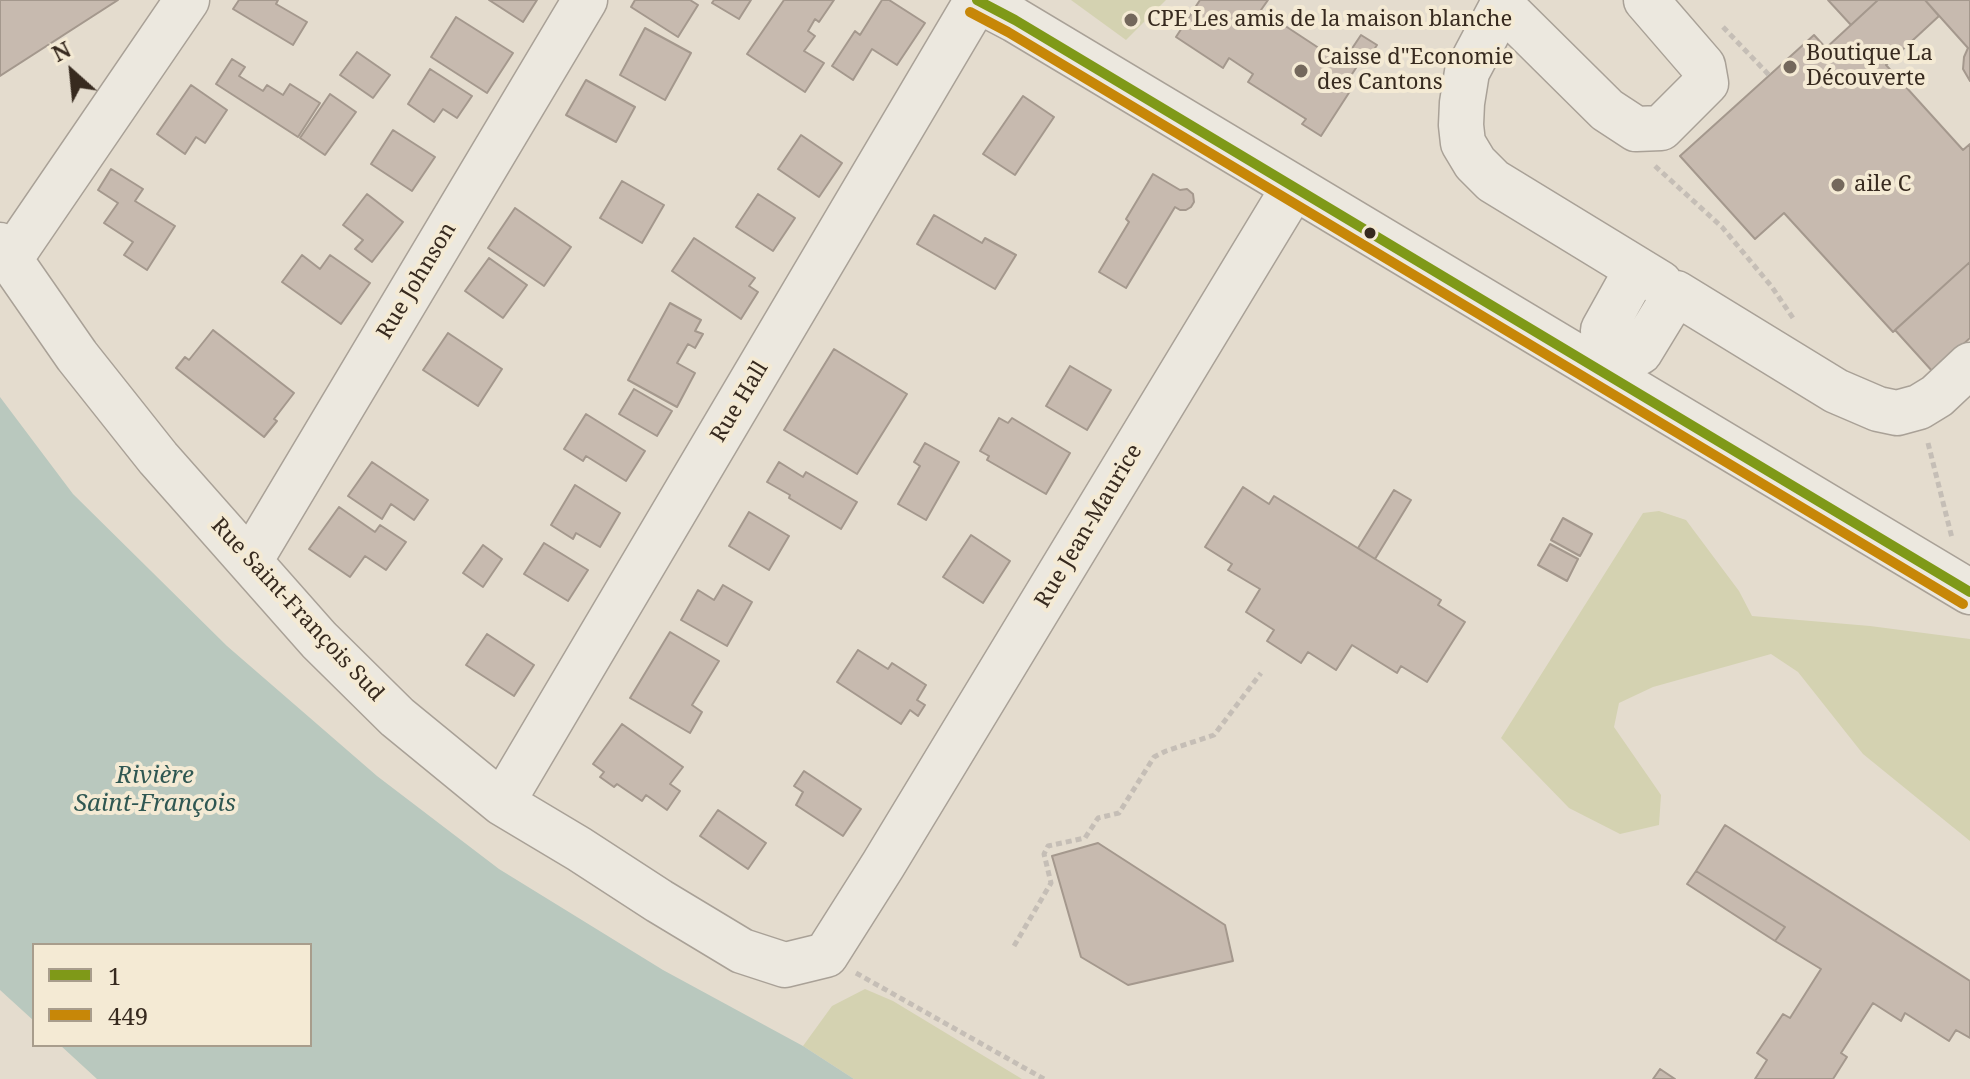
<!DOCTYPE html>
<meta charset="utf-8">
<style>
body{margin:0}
#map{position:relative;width:1970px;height:1079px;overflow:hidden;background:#e4dcce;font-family:"Noto Serif",serif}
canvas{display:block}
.legend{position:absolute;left:32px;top:943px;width:280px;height:104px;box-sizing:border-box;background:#f4ead4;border:2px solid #a89d8c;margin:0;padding:10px 14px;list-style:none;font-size:24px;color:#372a1f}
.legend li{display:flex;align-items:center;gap:16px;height:40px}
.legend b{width:40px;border:2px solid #a89d8c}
.north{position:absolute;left:32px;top:32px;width:80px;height:80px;-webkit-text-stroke:6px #f4ead4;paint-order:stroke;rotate:333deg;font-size:22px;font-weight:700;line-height:32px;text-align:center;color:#372a1f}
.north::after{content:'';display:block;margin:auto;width:28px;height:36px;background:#372a1f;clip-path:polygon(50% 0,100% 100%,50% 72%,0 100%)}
</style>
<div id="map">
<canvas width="1970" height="1079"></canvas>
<ul class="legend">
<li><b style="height:10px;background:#7f9918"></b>1</li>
<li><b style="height:10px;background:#c78708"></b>449</li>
</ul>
<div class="north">N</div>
</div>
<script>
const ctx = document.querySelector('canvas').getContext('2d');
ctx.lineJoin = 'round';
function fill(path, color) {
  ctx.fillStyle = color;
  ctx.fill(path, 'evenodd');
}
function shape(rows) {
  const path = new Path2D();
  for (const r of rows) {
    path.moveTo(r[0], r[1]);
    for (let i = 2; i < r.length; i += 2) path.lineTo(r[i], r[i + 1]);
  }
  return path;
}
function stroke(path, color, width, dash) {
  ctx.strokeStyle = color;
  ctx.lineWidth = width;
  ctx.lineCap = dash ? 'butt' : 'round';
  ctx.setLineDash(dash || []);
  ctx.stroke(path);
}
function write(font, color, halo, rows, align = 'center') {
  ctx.font = font + ' "Noto Serif",serif';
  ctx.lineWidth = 8;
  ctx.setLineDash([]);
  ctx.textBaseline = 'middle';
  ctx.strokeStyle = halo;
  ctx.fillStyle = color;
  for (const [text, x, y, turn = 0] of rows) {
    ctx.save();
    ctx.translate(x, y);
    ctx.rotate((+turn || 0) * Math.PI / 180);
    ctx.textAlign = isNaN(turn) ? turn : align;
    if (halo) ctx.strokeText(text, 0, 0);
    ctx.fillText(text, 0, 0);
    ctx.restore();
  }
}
fill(shape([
 [1071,0,1166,0,1126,40],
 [1659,511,1686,520,1739,591,1752,616,1870,626,1970,639,1970,841,1863,754,1798,672,1771,654,1653,687,1619,703,1614,727,1661,795,1659,825,1620,834,1569,808,1501,738,1643,513],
 [865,989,893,1001,1022,1079,854,1079,803,1046,832,1006]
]), '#d4d2b1');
fill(shape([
 [0,397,73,494,227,646,377,776,499,869,663,970,803,1046,854,1079,97,1079,60,1045,310,1045,310,945,34,945,34,1021,0,990]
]), '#b9c8be');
const building = shape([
 [0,0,118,0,0,76,0,0],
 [239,0,278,0,276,4,307,22,293,45,233,9,239,0],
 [489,0,537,0,523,22,489,0],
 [635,0,690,0,698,5,678,37,631,7,635,0],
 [714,0,751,0,739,19,712,3,714,0],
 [784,0,834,0,819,22,815,19,808,31,815,36,804,51,824,63,805,92,747,54,784,0],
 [882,0,889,0,925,23,897,65,872,49,853,80,832,66,855,31,860,35,882,0],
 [1200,0,1268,0,1261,10,1334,58,1338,51,1347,56,1361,35,1377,45,1364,65,1360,62,1348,80,1354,85,1321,136,1302,124,1306,119,1248,82,1253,74,1229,58,1223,68,1176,37,1200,0],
 [1828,0,1878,0,1851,25,1828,0],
 [1878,0,1925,0,1939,16,1886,65,1963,150,1970,144,1970,262,1893,332,1784,213,1755,239,1680,156,1814,35,1826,48,1878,0],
 [1925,0,1970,0,1970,81,1963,69,1964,57,1968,48,1925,0],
 [456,17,513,53,487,93,431,57,456,17],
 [645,28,691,53,665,100,620,75,645,28],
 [357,52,390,75,373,98,340,75,357,52],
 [232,59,245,67,239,76,263,91,267,85,283,95,290,84,320,103,298,137,216,84,232,59],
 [430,69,472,96,457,118,443,109,434,122,408,104,430,69],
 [586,80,635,107,616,142,566,115,586,80],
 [191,85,227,110,205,143,196,137,185,154,157,134,191,85],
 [330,94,356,112,325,155,300,138,330,94],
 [1023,96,1054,117,1015,175,983,154,1023,96],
 [393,130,435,157,412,191,371,164,393,130],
 [801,135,842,163,819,197,778,169,801,135],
 [111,169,143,189,135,201,175,226,147,270,124,255,133,242,104,223,118,203,98,190,111,169],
 [1153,174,1180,190,1187,189,1193,194,1194,202,1191,207,1186,210,1180,210,1175,207,1126,288,1099,272,1129,222,1126,219,1153,174],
 [622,181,664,205,642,243,600,218,622,181],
 [367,194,403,222,372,262,355,249,363,240,343,225,367,194],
 [758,194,795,218,773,251,736,227,758,194],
 [515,208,571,247,544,286,488,248,515,208],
 [934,215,982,243,985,238,1016,255,995,289,917,244,934,215],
 [694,238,755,278,749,286,758,292,741,319,672,271,694,238],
 [302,255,320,269,330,255,370,283,341,324,282,282,302,255],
 [489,258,527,285,503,318,465,291,489,258],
 [1970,262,1970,338,1933,372,1895,330,1970,262],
 [670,303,701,320,695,331,703,334,695,348,688,344,677,363,695,373,677,407,628,380,670,303],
 [213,330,294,393,274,419,277,421,264,437,176,368,185,357,189,360,213,330],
 [448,333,502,369,478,406,423,370,448,333],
 [834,349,907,394,857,474,784,430,834,349],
 [1070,366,1111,390,1087,430,1046,406,1070,366],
 [634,389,672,411,657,436,619,414,634,389],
 [586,414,645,451,626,481,586,456,583,461,564,449,586,414],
 [999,418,1008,423,1012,418,1070,453,1046,494,987,460,989,456,980,451,999,418],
 [925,443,959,462,926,520,898,504,920,466,914,462,925,443],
 [372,462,428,500,414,520,391,504,382,519,348,496,372,462],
 [779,462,803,477,806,472,857,502,841,529,789,498,790,495,767,482,779,462],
 [575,485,620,513,600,547,576,533,573,539,551,525,575,485],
 [1243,487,1269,504,1274,496,1441,600,1438,605,1465,622,1427,682,1401,666,1397,673,1352,645,1336,670,1308,652,1301,663,1267,641,1274,630,1246,612,1260,589,1228,570,1232,564,1205,547,1243,487],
 [1394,490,1411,500,1375,559,1358,548,1394,490],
 [339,507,375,532,380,525,406,542,386,570,365,556,350,577,309,549,339,507],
 [749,512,789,536,769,570,729,546,749,512],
 [1563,518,1592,534,1580,556,1551,540,1563,518],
 [971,535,1010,561,983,603,943,577,971,535],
 [544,543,588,570,568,601,524,574,544,543],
 [1550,544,1578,559,1567,581,1538,565,1550,544],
 [483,545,502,559,483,587,463,573,483,545],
 [723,585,752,602,727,646,681,620,698,590,714,600,723,585],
 [670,632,719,661,692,705,702,712,690,733,630,698,670,632],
 [487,634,534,665,514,696,466,665,487,634],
 [858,650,888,669,892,663,926,685,917,700,925,705,918,716,910,710,901,724,837,682,858,650],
 [622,724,683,767,670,784,680,791,667,810,646,795,642,801,617,784,614,787,600,777,604,772,593,764,622,724],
 [804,771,861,809,843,836,796,805,803,792,794,786,804,771],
 [718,810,766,843,748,869,700,836,718,810],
 [1725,825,1970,981,1970,1038,1956,1030,1949,1041,1905,1013,1901,1021,1873,1003,1841,1053,1847,1057,1833,1079,1755,1079,1767,1060,1757,1053,1783,1014,1790,1018,1821,969,1775,941,1785,927,1696,871,1725,825],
 [1098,843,1225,925,1233,961,1128,985,1081,957,1052,856,1098,843],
 [1696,871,1785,927,1775,941,1687,884,1696,871],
 [1660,1069,1675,1079,1653,1079,1660,1069]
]);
fill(building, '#c7baaf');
stroke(building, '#a4988d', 2);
const minor = shape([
 [977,0,1015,20,1970,592],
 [1505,0,1467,72,1462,103,1461,125,1463,143,1475,163,1493,181,1660,283],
 [1502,6,1607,110,1636,129,1661,128,1706,83,1703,66,1646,0],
 [0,245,77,356,158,458,319,640,397,717,502,803,579,849,659,901,742,951,785,965,826,955,883,865,1294,187],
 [10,259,187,0],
 [1637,269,1603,330,1605,373,1640,352,1676,293,1836,391,1878,409,1897,413,1919,407,1937,396,1970,365],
 [250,561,585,0],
 [502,803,977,0]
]);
stroke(minor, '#a9a197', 47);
stroke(shape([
 [1723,27,1769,75],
 [1655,166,1722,227,1772,287,1795,321],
 [1928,443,1952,538],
 [1014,946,1051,883,1044,854,1048,846,1085,838,1098,818,1119,813,1154,757,1166,751,1214,735,1261,673],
 [856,973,1044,1079]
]), '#c5beb6', 5, [6, 4]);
stroke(minor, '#ece8df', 44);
stroke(shape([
 [977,0,1015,20,1970,592]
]), '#7f9918', 10);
stroke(shape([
 [970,12,1008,32,1963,604]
]), '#c78708', 10);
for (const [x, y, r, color] of [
 [1131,20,8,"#74685c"],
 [1790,67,8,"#74685c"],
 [1301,71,8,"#74685c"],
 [1838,185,8,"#74685c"],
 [1370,233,7,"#372a1f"]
]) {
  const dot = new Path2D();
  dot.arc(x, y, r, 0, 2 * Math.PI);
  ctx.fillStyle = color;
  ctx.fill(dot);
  stroke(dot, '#f4ead4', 3);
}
write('22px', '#372a1f', '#f4ead4', [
 ["CPE Les amis de la maison blanche",1147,20],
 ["Boutique La",1806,54],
 ["Découverte",1806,79],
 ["Caisse d\"Economie",1317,58],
 ["des Cantons",1317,83],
 ["aile C",1854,185]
], 'left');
write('22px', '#372a1f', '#f4ead4', [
 ["Rue Johnson",417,281,-59],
 ["Rue Hall",740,402,-59],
 ["Rue Jean-Maurice",1089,526,-59],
 ["Rue Saint-François Sud",297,610,47]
]);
write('italic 24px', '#2f5752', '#f4ead4', [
 ["Rivière",155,776],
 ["Saint-François",155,804]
]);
</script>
